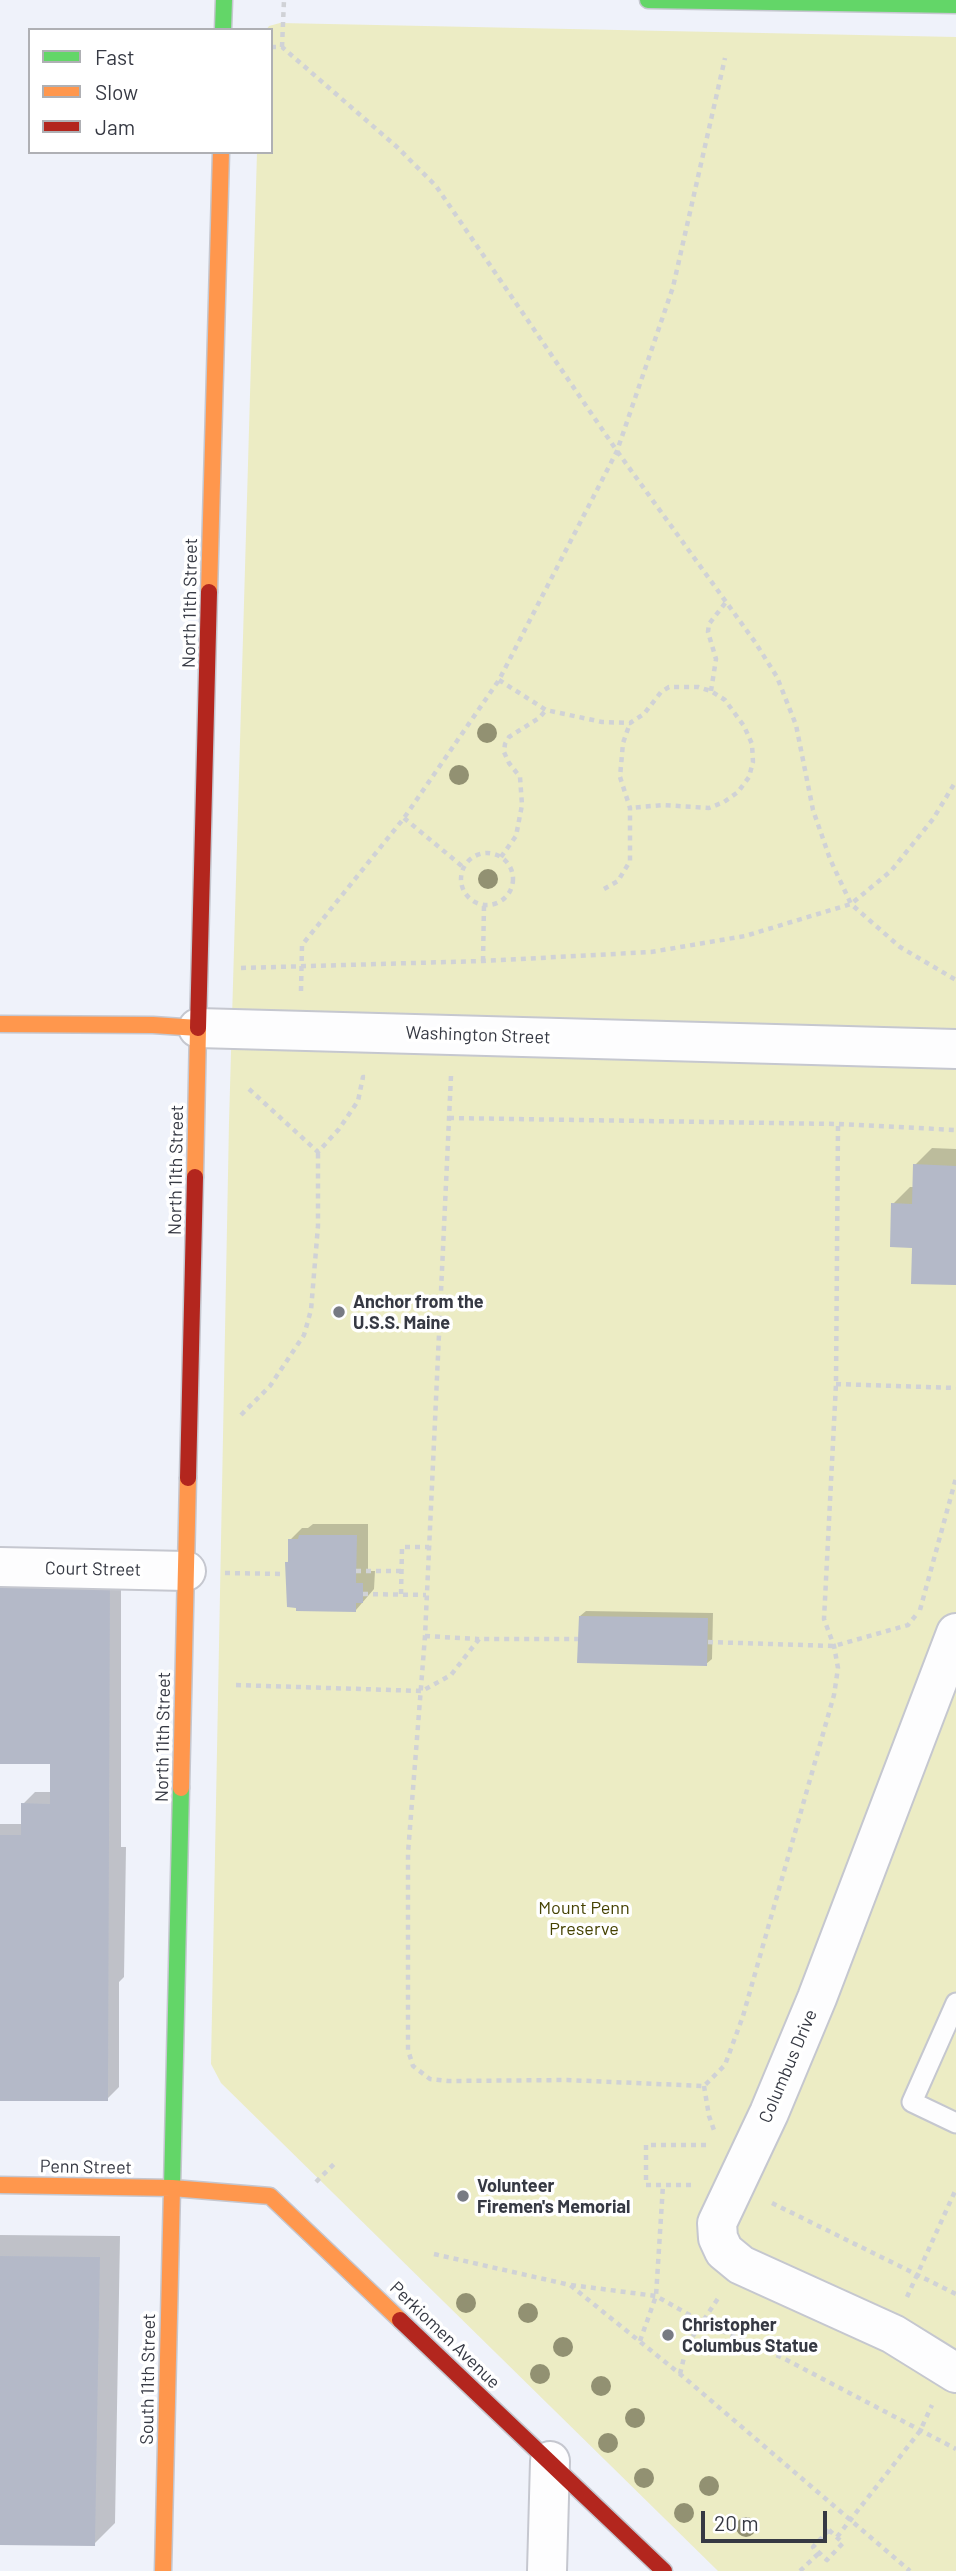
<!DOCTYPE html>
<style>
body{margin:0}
#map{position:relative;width:956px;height:2571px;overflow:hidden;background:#eff2fa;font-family:Barlow,sans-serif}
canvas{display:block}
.legend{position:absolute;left:28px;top:28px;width:245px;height:126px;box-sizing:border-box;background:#fff;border:2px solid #afb0b4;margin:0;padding:9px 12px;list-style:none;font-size:21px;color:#363943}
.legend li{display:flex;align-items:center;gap:14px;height:35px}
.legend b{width:35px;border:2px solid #afb0b4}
.scale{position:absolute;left:701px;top:2511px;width:126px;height:32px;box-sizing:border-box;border:4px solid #363943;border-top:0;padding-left:9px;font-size:21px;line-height:24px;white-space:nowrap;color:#363943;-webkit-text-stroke:5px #fff;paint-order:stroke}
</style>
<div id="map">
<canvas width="956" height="2571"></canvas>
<ul class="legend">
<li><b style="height:9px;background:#63d668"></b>Fast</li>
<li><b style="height:9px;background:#ff974d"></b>Slow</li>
<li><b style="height:9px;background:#b3261e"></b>Jam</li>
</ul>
<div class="scale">20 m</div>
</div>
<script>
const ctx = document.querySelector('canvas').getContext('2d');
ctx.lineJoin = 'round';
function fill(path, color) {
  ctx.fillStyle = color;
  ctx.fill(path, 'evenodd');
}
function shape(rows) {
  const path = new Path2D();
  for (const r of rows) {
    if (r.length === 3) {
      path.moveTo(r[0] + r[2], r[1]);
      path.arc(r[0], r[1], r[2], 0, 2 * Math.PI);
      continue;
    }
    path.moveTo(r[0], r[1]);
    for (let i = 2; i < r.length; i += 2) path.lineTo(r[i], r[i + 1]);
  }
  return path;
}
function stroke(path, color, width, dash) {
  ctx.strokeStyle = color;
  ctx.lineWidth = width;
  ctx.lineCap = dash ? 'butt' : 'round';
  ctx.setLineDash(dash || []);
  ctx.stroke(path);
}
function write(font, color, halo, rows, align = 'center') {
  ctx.font = font + ' Barlow,sans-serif';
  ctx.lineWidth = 7;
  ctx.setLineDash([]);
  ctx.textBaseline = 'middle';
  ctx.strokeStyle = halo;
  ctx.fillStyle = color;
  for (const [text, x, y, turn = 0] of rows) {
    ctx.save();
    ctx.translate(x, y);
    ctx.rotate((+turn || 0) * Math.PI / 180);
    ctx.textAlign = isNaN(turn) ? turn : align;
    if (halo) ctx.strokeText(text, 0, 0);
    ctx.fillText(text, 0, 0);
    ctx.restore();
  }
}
fill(shape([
 [280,23,956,37,956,2571,718,2571,221,2083,211,2064,229,1122,257,152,271,152,271,30,266,30,269,26]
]), '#ececc4');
fill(shape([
 [932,1148,956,1149,956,1284,914,1246,893,1204,910,1187,914,1187,915,1165],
 [313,1524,368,1524,368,1571,375,1571,374,1589,356,1610,287,1563,289,1560,290,1540,302,1528,308,1528],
 [0,1571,121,1572,121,1847,126,1847,124,1977,119,1982,119,2087,107,2099,0,2099,0,1824,23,1824,23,1804,35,1792,52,1792,52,1762,0,1762],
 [586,1611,713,1613,712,1659,706,1664,580,1616],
 [0,2235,120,2236,115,2523,94,2544,0,2543]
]), '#0003');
fill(shape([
 [913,1164,956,1166,956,1285,911,1284,912,1248,890,1247,891,1203,912,1204],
 [299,1535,357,1535,356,1583,363,1583,363,1603,356,1603,356,1612,296,1611,296,1608,287,1607,285,1562,288,1562,288,1539,298,1539],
 [0,1582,110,1583,108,2101,0,2101,0,1835,21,1835,21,1803,50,1804,50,1764,0,1764],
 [579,1616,708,1618,707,1666,577,1663],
 [0,2256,100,2257,95,2546,0,2545]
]), '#b4b9c8');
const lane = shape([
 [956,2003,912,2102,956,2123]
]);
const street = shape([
 [198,1028,956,1049],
 [0,1567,186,1571],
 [956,1633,817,1998,769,2113,717,2223,718,2238,724,2251,741,2265,893,2334,956,2373],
 [547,2571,550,2461]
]);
const fast = shape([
 [648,0,956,5],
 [223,30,224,0],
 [172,2188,181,1788]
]);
const slow = shape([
 [209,592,221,152],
 [0,1024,153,1025,198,1028,195,1177],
 [181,1788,188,1478],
 [0,2185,172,2188,270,2196,400,2320],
 [163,2571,172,2188]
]);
const jam = shape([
 [198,1028,209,592],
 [188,1478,195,1177],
 [400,2320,664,2571]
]);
stroke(lane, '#c5c7cf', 23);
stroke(street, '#c5c7cf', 42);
stroke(fast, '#c5c7cf', 19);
stroke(slow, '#c5c7cf', 19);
stroke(jam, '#c5c7cf', 19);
stroke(shape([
 [271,47,282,47,397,147,436,186,617,451,755,642,777,677,796,725,813,810,830,859,851,904,900,947,956,980],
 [282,47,284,0],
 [499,680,546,710,602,722,630,723,644,714,661,692,669,687,698,687,711,691,725,700,744,726,752,744,753,762,749,777,738,792,724,802,709,808,663,805,630,808],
 [711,691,716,659,708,632,709,624,726,602],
 [404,818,463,867],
 [487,879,26],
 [501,857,516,836,522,805,520,777,509,763,504,752,505,744,509,737,539,718,546,710],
 [604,889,618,881,630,861,630,808,620,777,623,743,630,723],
 [483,961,484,905],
 [241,968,483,961,651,952,745,936,851,904,891,871,933,819,956,781],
 [301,991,302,945,404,818,499,680,617,451,673,287,725,58],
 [451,1076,425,1636,408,1853,408,2050,413,2066,430,2079,448,2081,567,2080,704,2086,725,2065,743,2016,834,1695,838,1668,834,1646,824,1619,836,1384,838,1124],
 [249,1089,318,1152,339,1129,358,1101,363,1077,368,1077],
 [449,1118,838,1124,956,1130],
 [836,1384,956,1388],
 [241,1415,270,1386,304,1335,311,1310,318,1226,318,1152],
 [356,1571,401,1571],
 [225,1573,285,1574],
 [363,1594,426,1595],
 [401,1594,402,1547,429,1547],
 [920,1610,956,1478],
 [425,1636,478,1639],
 [708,1642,834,1646,908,1625,916,1615],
 [236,1685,422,1691,451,1675,479,1639,578,1639],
 [704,2086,709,2116,715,2133],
 [316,2182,335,2163],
 [691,2185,646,2185,646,2145,709,2145],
 [772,2203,956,2294],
 [434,2254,570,2285,680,2374,910,2571],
 [571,2285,656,2296,702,2322,783,2358,956,2449],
 [907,2297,956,2189],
 [640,2341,656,2296,663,2185],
 [680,2374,687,2345,719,2297],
 [829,2530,843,2543,827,2560,813,2547,829,2530],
 [837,2537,920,2431,932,2405],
 [800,2571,819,2553]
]), '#d0d2d6', 4.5, [5, 5]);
stroke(lane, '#fdfdfe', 19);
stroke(street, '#fdfdfe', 38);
stroke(fast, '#63d668', 16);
stroke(slow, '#ff974d', 16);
stroke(jam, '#b3261e', 16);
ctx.fillStyle = '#929172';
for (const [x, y] of [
 [487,733],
 [459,775],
 [488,879],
 [466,2303],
 [528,2313],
 [563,2347],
 [540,2374],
 [601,2386],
 [635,2418],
 [608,2443],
 [644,2478],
 [709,2486],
 [684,2513],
 [746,2527]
]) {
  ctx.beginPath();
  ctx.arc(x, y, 10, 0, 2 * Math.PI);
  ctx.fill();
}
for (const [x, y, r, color] of [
 [339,1312,7,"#777a83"],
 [463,2196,7,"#777a83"],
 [668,2335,7,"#777a83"]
]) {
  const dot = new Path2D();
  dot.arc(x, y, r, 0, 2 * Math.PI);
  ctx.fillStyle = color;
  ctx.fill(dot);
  stroke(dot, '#fff', 2.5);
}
write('18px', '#363943', '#fff', [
 ["North 11th Street",190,603,-89],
 ["Washington Street",478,1035,2],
 ["North 11th Street",176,1170,-89],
 ["Court Street",93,1569,1],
 ["North 11th Street",163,1737,-89],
 ["Columbus Drive",788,2066,-67],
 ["Penn Street",86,2167,1],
 ["Perkiomen Avenue",445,2335,44],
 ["South 11th Street",148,2379,-89]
]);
write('bold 18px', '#363943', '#fff', [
 ["Anchor from the",353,1302],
 ["U.S.S. Maine",353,1323],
 ["Volunteer",477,2186],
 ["Firemen's Memorial",477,2207],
 ["Christopher",682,2325],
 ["Columbus Statue",682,2346]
], 'left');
write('18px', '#454202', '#fff', [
 ["Mount Penn",584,1908],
 ["Preserve",584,1929]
]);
</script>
